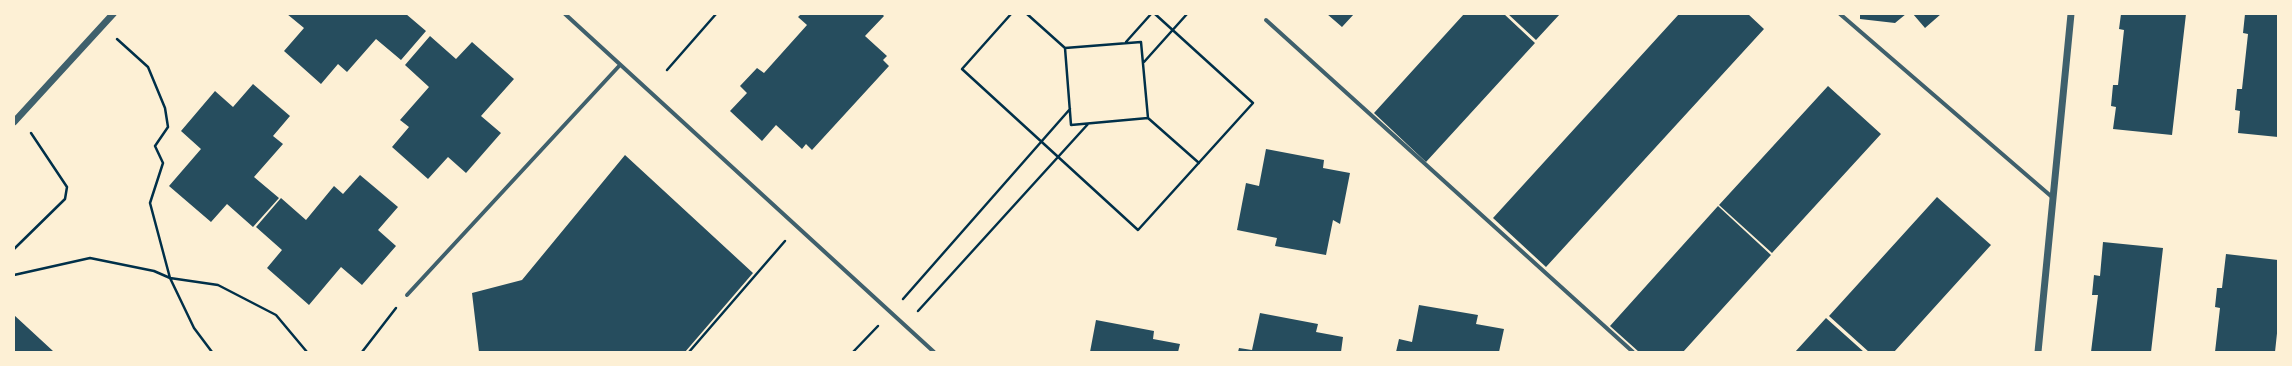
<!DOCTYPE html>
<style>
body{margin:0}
#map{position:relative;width:2292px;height:366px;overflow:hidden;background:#fdf0d5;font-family:"Asap Condensed",sans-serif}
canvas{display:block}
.frame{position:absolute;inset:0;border:15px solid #fdf0d5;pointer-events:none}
</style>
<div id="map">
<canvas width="2292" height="366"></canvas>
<div class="frame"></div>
</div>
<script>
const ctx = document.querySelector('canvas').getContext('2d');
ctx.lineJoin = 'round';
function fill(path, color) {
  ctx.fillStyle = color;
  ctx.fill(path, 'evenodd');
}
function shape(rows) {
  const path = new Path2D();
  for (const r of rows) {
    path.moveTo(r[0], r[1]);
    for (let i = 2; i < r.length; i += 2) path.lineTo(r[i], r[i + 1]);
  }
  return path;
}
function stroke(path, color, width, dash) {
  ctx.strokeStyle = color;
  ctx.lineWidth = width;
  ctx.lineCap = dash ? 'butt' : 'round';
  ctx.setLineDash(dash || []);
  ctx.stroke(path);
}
fill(shape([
 [287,14,406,14,426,31,401,60,376,39,347,72,338,64,321,84,284,51,304,28],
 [801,14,882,14,884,16,865,36,887,56,883,60,889,66,812,150,806,144,802,149,776,125,762,141,730,111,747,93,740,86,757,68,764,73,807,25,798,17],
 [1327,14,1354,14,1342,27],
 [1464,14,1504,14,1535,43,1426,162,1374,113],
 [1508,14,1560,14,1536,40],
 [1679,14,1748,14,1764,29,1546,267,1493,218],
 [1860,14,1906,14,1895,23,1860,19],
 [1913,14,1941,14,1925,28],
 [2121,14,2186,14,2172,135,2113,129,2116,107,2111,106,2113,85,2118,85,2124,30,2119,29],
 [2245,14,2278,14,2278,137,2238,133,2240,111,2235,110,2237,89,2242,89,2248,34,2243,33],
 [430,36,456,59,472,42,514,79,481,116,501,133,466,173,448,157,428,179,392,147,409,127,400,120,429,87,405,65],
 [253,84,290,116,273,136,283,144,254,177,279,198,253,227,227,204,211,222,169,186,201,149,181,131,215,91,233,107],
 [1828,86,1881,134,1772,253,1719,205],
 [1266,149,1324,160,1323,168,1350,173,1340,224,1333,220,1326,255,1275,246,1277,238,1237,230,1246,183,1259,186],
 [625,155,753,273,685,352,479,352,472,293,522,280],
 [360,175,398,207,378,230,396,246,362,285,341,267,309,305,267,268,282,250,256,227,281,198,306,220,334,186,343,194],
 [1937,197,1991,245,1894,352,1869,352,1829,316],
 [1718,206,1771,255,1683,352,1639,352,1610,326],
 [2103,242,2163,248,2151,352,2091,352,2098,295,2092,295,2094,275,2100,276],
 [2226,254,2278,260,2278,324,2275,352,2215,352,2220,308,2215,307,2217,288,2222,288],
 [1419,305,1478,315,1476,324,1504,329,1499,352,1396,352,1399,339,1412,342],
 [1260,313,1318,324,1316,332,1343,337,1341,352,1238,352,1239,348,1252,350],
 [14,315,53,351,51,352,14,352],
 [1826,318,1864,352,1795,352],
 [1096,320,1154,331,1153,339,1180,344,1178,352,1090,352]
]), '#264d5e');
stroke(shape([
 [1011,14,962,69,1138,230,1253,103,1155,14],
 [1027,14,1065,48,1071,125,1148,118,1141,42,1065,48],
 [1126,42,1151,14],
 [1144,62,1187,14],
 [667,70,716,14],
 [1148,118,1199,163],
 [14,249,65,199,67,187,31,133],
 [14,275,90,258,154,271,170,278,150,203,163,163,155,146,168,127,165,108,148,67,117,39],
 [170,278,218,285,276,315,307,352],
 [170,278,194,328,212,352],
 [903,299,1070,109],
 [918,311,1088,124],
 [362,352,396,308],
 [689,352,785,241],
 [853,352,878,326]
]), '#003049', 2.5);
stroke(shape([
 [565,14,934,352],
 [1840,14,2052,197],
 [1266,20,1633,352],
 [407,295,620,65]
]), '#3f606c', 4);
stroke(shape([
 [14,122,113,14],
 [2038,352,2071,14]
]), '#3f606c', 7);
</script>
